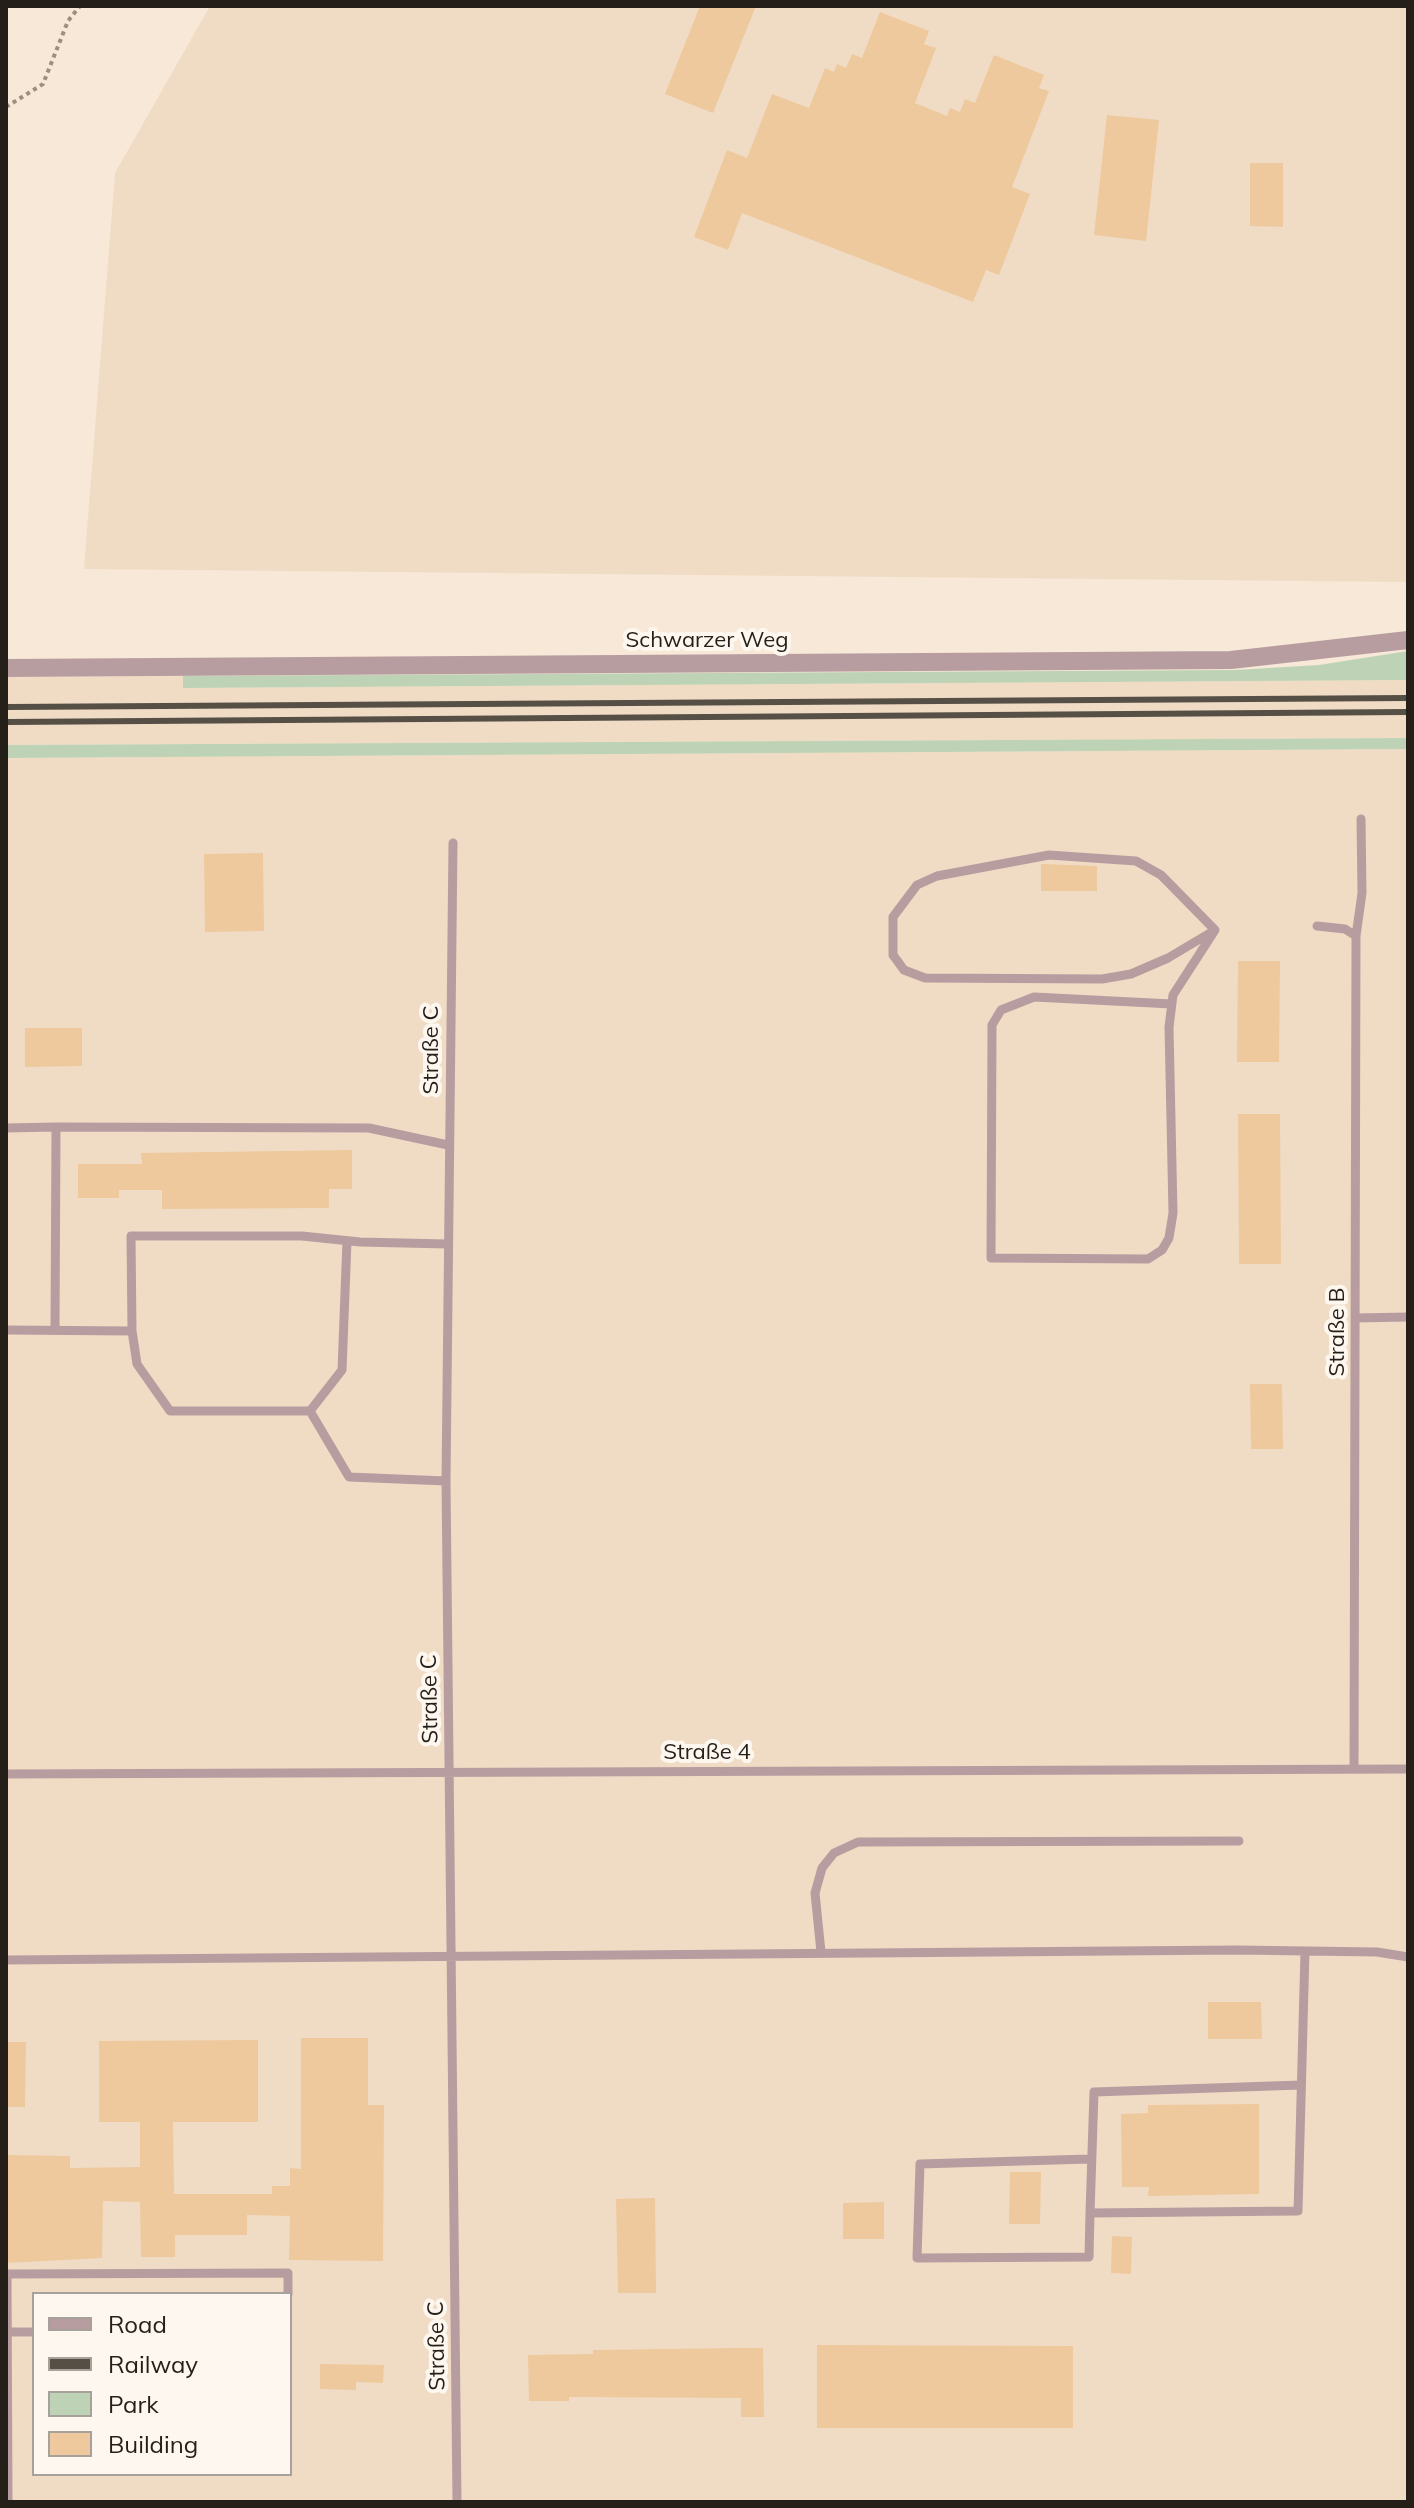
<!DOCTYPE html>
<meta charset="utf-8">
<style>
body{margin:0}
#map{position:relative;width:1414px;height:2508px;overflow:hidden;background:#f7e8d7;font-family:Mulish,sans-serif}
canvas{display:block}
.frame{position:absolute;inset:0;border:8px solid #241f18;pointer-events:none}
.legend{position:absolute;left:32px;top:2292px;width:260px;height:184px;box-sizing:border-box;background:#fdf7f0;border:2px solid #a6a19a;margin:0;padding:10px 14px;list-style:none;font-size:24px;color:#241f18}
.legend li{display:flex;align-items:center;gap:16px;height:40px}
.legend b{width:40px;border:2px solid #a6a19a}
</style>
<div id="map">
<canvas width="1414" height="2508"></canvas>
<div class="frame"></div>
<ul class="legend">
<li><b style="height:10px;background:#b89da0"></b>Road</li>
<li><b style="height:10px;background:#564f46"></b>Railway</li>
<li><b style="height:22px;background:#bed3b5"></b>Park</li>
<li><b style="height:22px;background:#eec99d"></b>Building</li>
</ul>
</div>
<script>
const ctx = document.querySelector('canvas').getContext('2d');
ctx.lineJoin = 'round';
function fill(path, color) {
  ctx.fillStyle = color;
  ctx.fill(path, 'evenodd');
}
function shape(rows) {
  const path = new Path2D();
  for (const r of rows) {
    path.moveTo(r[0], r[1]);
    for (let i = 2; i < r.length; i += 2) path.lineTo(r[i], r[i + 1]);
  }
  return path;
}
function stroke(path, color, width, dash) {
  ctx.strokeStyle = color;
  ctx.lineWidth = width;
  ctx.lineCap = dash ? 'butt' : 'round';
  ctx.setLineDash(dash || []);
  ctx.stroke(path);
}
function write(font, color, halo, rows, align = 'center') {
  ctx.font = font + ' Mulish,sans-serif';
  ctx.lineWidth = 8;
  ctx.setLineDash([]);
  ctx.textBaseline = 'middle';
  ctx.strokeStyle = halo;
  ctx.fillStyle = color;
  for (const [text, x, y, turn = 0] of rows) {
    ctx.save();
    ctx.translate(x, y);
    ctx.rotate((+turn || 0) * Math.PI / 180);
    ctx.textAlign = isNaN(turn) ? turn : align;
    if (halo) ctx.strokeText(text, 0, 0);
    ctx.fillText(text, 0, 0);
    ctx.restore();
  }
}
fill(shape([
 [210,6,1408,6,1408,582,84,569,115,173],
 [183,676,183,688,1408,680,1408,738,6,745,6,677],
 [1408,749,1408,2502,6,2502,6,758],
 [34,2294,290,2294,290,2474,34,2474]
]), '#f0dcc5');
fill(shape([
 [1408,651,1408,680,183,688,183,676,1236,670,1319,665],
 [1408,738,1408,749,6,758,6,745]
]), '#bed3b5');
fill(shape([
 [700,6,756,6,713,113,665,94],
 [880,12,929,31,924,44,936,48,915,103,947,116,950,108,960,112,965,99,975,103,994,55,1044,75,1039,88,1049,91,1012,187,1030,194,999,275,986,270,973,302,742,213,728,250,694,237,727,150,747,158,772,94,809,108,825,68,834,72,837,64,846,68,852,54,862,58],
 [1107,115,1159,120,1146,241,1094,235],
 [1250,163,1283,163,1283,227,1250,226],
 [263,853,264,931,205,932,204,854],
 [1041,864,1097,866,1097,891,1041,891],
 [1238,961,1280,961,1279,1062,1237,1062],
 [25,1028,82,1028,82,1066,25,1067],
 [1238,1114,1280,1114,1281,1264,1239,1264],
 [352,1150,352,1189,329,1189,329,1208,162,1209,162,1190,119,1190,119,1198,78,1198,78,1164,142,1164,141,1153],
 [1250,1384,1282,1384,1283,1449,1251,1449],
 [1208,2002,1261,2002,1262,2039,1208,2039],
 [301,2038,368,2038,368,2105,384,2105,383,2261,289,2260,290,2216,247,2215,247,2235,175,2235,175,2257,141,2257,140,2202,103,2201,102,2258,6,2263,6,2155,70,2156,70,2168,140,2167,140,2122,99,2122,99,2041,258,2040,258,2122,173,2122,174,2194,272,2194,272,2186,290,2186,290,2168,301,2169],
 [6,2042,26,2042,25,2107,6,2107],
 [1259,2104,1259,2194,1148,2196,1149,2187,1122,2187,1121,2114,1148,2113,1148,2105],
 [1010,2172,1041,2172,1040,2224,1009,2224],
 [655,2198,656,2293,618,2293,616,2199],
 [884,2202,884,2239,843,2239,843,2203],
 [1112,2236,1132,2237,1131,2274,1111,2273],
 [817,2345,1073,2346,1073,2428,817,2428],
 [740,2348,763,2348,764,2417,741,2417,741,2398,569,2397,569,2401,529,2401,528,2355,593,2354,593,2350],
 [320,2364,384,2365,383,2383,356,2382,356,2390,320,2389]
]), '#eec99d');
stroke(shape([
 [6,107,43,84,68,21,80,6]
]), '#9a8f82', 4, [4, 4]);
stroke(shape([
 [453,843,446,1481,457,2502],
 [1049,855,1136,861,1161,875,1215,930,1168,958,1131,974,1102,979,925,978,904,970,893,955,893,917,917,885,937,876,1049,855],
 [1317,926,1345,929,1356,936,1354,1769],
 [1356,936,1362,893,1361,819],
 [1172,1004,1034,997,1001,1010,992,1025,991,1258,1148,1259,1162,1250,1169,1238,1173,1213,1169,1027,1173,995,1215,930],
 [6,1128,56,1127],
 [1355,1318,1408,1317],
 [6,1330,132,1331,137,1364,170,1411,310,1411,349,1477,446,1481],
 [55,1330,56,1127,369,1128,448,1145],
 [132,1331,131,1236,302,1236,360,1242,447,1244],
 [310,1411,342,1370,347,1241],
 [6,1774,1408,1769],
 [821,1952,815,1893,822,1868,834,1853,858,1842,1239,1841],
 [6,1960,1238,1950,1377,1952,1408,1957],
 [1301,2085,1094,2092,1090,2213,1298,2211,1305,1951],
 [1089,2159,920,2164,917,2258,1089,2257,1090,2213],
 [6,2274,288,2273,288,2294],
 [7,2274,8,2502],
 [7,2332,34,2332]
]), '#b89da0', 9);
stroke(shape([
 [6,668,1231,660,1408,640]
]), '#b89da0', 18);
stroke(shape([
 [6,707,1408,698],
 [6,722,1408,712]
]), '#564f46', 6);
write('22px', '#241f18', '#fdf7f0', [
 ["Schwarzer Weg",707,640],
 ["Straße C",431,1050,-90],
 ["Straße B",1337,1332,-90],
 ["Straße C",430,1699,-91],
 ["Straße 4",707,1752],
 ["Straße C",437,2346,-91]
]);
</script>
